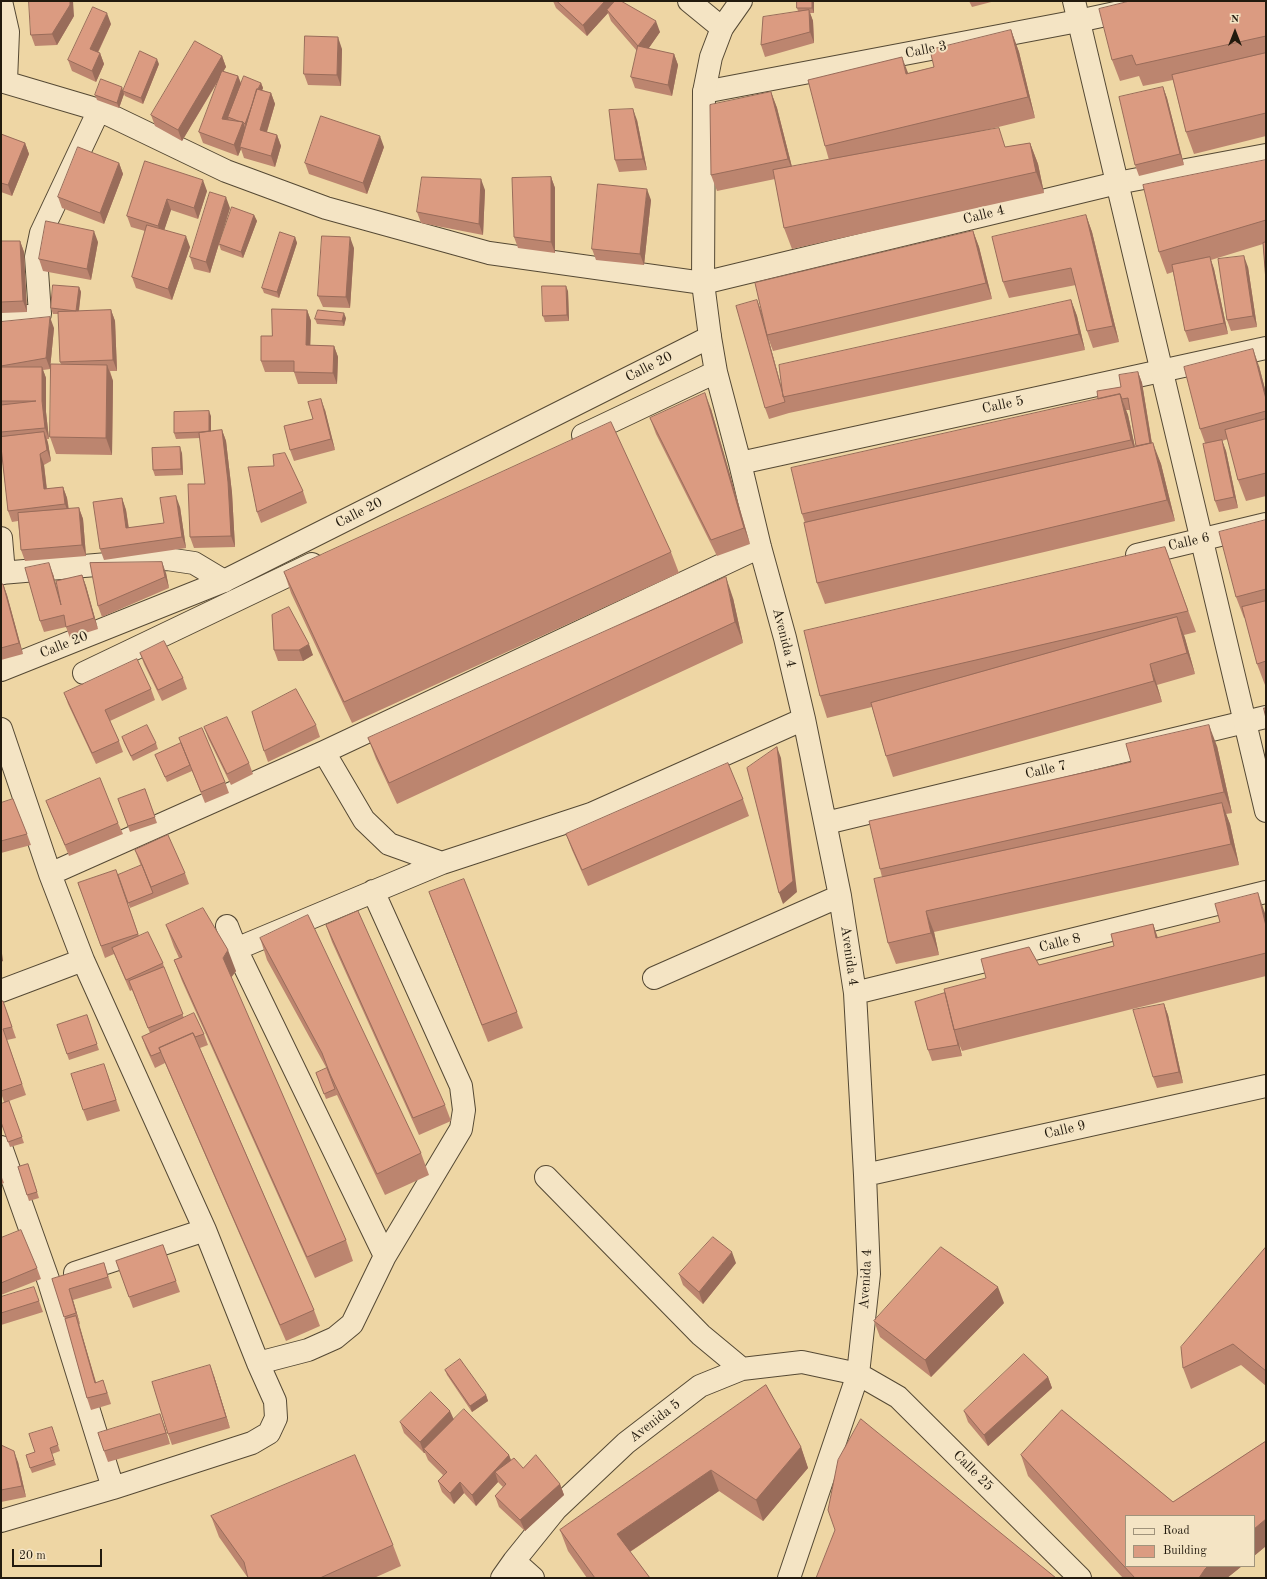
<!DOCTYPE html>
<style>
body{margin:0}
#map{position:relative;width:1267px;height:1579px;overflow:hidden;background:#eed6a4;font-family:"Old Standard TT",serif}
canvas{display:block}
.frame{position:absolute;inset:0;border:2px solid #221a0e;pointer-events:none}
.legend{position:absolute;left:1125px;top:1515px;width:130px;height:52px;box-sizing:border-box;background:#f4e4c4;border:1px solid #a0937b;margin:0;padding:5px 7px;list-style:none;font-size:12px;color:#221a0e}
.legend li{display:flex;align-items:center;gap:8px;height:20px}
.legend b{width:20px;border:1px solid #a0937b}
.north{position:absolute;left:1215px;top:12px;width:40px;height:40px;-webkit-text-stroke:3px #f4e4c4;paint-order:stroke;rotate:0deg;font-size:11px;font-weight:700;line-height:16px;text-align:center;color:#221a0e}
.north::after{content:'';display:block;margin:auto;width:14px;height:18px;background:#221a0e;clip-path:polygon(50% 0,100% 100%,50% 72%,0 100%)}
.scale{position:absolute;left:12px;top:1549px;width:90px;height:18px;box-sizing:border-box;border:2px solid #221a0e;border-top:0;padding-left:5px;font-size:12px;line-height:14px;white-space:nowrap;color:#221a0e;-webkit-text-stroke:3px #f4e4c4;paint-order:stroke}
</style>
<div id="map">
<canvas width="1267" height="1579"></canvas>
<div class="frame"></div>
<ul class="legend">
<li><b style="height:5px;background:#f4e4c4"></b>Road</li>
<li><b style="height:11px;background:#db9b81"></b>Building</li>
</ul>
<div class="north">N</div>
<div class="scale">20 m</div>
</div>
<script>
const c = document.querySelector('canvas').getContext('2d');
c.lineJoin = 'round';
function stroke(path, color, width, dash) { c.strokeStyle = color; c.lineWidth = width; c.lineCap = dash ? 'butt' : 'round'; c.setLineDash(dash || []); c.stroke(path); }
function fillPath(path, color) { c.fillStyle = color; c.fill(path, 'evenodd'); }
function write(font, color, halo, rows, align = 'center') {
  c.font = font + ' "Old Standard TT",serif'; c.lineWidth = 4; c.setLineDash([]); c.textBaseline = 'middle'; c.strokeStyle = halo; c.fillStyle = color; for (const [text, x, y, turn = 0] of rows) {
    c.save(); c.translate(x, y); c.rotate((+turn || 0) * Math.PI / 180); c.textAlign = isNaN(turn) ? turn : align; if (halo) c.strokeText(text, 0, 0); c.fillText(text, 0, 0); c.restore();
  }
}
const minor = new Path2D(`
 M1,1L8,32L6,81
 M689,1L722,28
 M1,81L99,110L226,171L326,208L489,253L703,283L1117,183L1266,155
 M704,92L1078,21L1171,1
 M1,320L40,314L36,257L41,233L99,110
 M710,337L716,372L740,463L760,547L785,638L804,719L840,896L855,993L865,1175L869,1274L858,1374L789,1578
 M583,435L716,372
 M740,463L1266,348
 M1,538L4,573
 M1137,555L1266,524
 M1,573L167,559L194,563L224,581
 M84,673L312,564
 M1,729L50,874L83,960L205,1230L258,1363L275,1401L276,1418L269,1433L252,1443L113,1488L1,1521
 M324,752L364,820L389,844L442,863
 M826,823L1266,717
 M50,874L324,752L760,547
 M227,926L236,949L385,1256
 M236,949L442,863L591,814L804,719
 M654,978L840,896
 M1,991L83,960
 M855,993L1266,892
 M1,1147L49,1282L113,1488
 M865,1175L1266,1086
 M546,1177L701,1335L742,1369
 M75,1273L205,1230
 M258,1363L308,1350L335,1338L352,1324L385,1256L461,1129L464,1110L461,1086L373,891
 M514,1561L533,1578
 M502,1578L514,1561L556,1509L626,1443L700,1386L742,1369L802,1362L858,1374L898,1397L1080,1578`);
const tertiary = new Path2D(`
 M1074,1L1266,811
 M1,670L224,581L710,337L703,283L704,92L711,57L722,28L741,1`);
stroke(minor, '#554934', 24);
stroke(tertiary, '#554934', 24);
stroke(minor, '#f4e4c4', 22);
stroke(tertiary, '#f4e4c4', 22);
fillPath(new Path2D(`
 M553,1H621L660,32L648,49L674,54L678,65L672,96L635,88L631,77L637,51L611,21L608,13L587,36L556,8Z
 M814,1V13H810L813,21L814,43L765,57L761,45L798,11L797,8Z
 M969,1H995L972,7Z
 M1266,1V136L1194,154L1186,132L1173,80L1143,86L1139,76L1120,81L1112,60Z
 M74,16L57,45L35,46L31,35Z
 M111,24L98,53H100L104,64L96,82L72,71L68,60Z
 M1011,30L1019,52L1035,118L974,133L1006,147L1030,143L1038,164L1044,193L792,249L784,228L775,179L717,191L711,175L771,92L777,108L792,167L829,160L825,146L908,73L934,67Z
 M342,49L341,86L308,85L304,74Z
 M222,56L226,67L223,71L238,76L241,83H261L263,88L262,90L271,93L275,104L267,132L277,135L281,146L275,167L244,158L241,149L238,156L203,143L199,132L220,78L182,141L155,126L151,115Z
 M159,64L143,104L125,96L124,94L119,108L97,100L95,95L123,90Z
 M1163,87L1167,98L1184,165L1139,176L1135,165Z
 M637,120L647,170L619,172L615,160Z
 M1,134L25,143L29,154L12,196L1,192Z
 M384,147L367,194L309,174L305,163Z
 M1266,160V281L1263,244L1211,260L1214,269L1228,334L1189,342L1185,331L1173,272L1167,274L1159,252Z
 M145,161L207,191L198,219L171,210L164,230L190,247L172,300L136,288L132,277L145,231L131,227L127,216Z
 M119,163L123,174L104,224L62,208L58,197Z
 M551,177L555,188V253L518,248L514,237Z
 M485,190L483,235L421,223L417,212Z
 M651,200L644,265L596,260L592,249Z
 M230,208L210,273L194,269L190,257Z
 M254,215L257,221L243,258L221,250L219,244Z
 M1086,215L1092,232L1119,342L1093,348L1087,331L1076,285L1009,298L1003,282Z
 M973,231L979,247L992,299L773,351L767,335L782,388L1071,300L1077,316L1085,350L789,413L769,419L765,408L757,300L761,311L767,334Z
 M295,237L297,243L279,298L264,293L262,288Z
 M1,241H20L24,252L27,312L1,313Z
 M98,242L91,280L43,271L39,259Z
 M354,248L350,308L323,307L318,296Z
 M1248,267L1257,327L1231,331L1227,320Z
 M79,287L81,292L79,311L111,310L115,321L117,371H110L113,381L112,455L56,454L50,437L61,364L60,362L59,314H53L51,308Z
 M568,291L569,321L545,322L543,316Z
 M307,310L311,321L310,345L334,346L338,357L337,384H298L294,372H265L261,361L272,336Z
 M346,318L344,326L317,324L315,319Z
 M1,322L54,328L50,369L43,370L46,378V412L49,439H47L48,443L51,461L44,465L47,489L63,487L67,498L69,509L79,508L83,519L86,556L25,561L21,550L18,521L12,522L8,511L1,447Z
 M1259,366L1266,393V496L1246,501L1238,480L1228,439L1222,441L1226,451L1238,508L1219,512L1215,501L1205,443L1200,429Z
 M1138,372L1142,383L1152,443L1161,464L1175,521L825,604L817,583L805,523L802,514L1098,399L1121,387ZM1126,410H1130L1136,446L1135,447L1128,415Z
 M711,409L750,544L717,556L656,434L650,418Z
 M325,410L335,450L294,461L290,450Z
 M211,416V431L222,430L226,441L232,493L235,547L194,548L190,537L205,484L200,438L176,439L174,433Z
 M182,453L183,475L155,476L153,470Z
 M274,466L303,491L307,503L261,523L257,512Z
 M122,498L126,510L129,528L164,523L180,507L186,548L104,560L100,549Z
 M1266,520V684L1265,685L1257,664L1245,618H1244L1236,597Z
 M1165,547L1196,632L1184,635L1195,674L1157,685L1162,702L893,777L886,756L872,707L827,718L820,696Z
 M671,552L679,573L352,723L291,593L284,572Z
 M166,573L169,588L102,617L98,606Z
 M53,574L59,596L82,575L86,586L98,629L70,638L66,627L44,632L40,621Z
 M1,584H3L7,595L23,654L1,660Z
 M733,598L743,643L397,804L376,759L368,738Z
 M272,615L313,655L303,661H278L274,650Z
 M140,653L183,678L187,689L162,701L144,664Z
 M151,689L155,700L110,721L119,741L123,752L96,764L68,704L64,693Z
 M316,725L320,737L268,762L264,751Z
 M204,727L249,763L253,774L231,785L208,738Z
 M122,737L156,743L158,749L133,761L124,743Z
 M181,743L225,782L229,793L205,803L192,771L167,782L155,755Z
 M1217,746L1232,813L1226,814L1230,824L1239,865L934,932L939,955L896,964L888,943L882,877L880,869Z
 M145,789L157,823L130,832L118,799Z
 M743,799L749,816L588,886L572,850L566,834Z
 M46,801L118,823L123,834L69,856Z
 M1,803L27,834L31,845L1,853Z
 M135,850L185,873L189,884L130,908L118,875L141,866L139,861Z
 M116,870L139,936L163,963L166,974L184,1018L204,1034L208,1045L200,1048L314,1310L320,1326L286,1341L165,1063L155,1068L146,1048L142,1037L150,1033L132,990L130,991L114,954L105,958L78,883Z
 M429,892L517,1012L523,1028L488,1042L435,908Z
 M1265,914L1266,916V976L962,1051L959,1044L962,1056L932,1061L928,1050L915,1002L1039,965L1114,946L1153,924L1158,938Z
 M166,925L236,971L231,978L346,1240L353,1261L315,1278L182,981L174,960L179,958L174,947Z
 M326,925L445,1105L451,1121L419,1135L332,942Z
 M260,938L421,1153L429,1175L385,1195L337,1095L326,1099L316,1073L327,1069L267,960Z
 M1,1001H3L16,1038L7,1040L26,1095L9,1101L24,1143L10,1147L1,1122L4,1102L1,1093Z
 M1164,1004L1168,1015L1183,1083L1157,1088L1153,1077Z
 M87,1015L99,1050L69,1060L57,1025Z
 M108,1075L120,1111L87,1121L83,1110Z
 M28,1164L39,1198L29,1201L18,1167Z
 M1,1175L4,1183L1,1184Z
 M1,1238L37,1268L41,1279L1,1295Z
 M163,1245L180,1292L133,1308L116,1261Z
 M1266,1247V1386L1241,1365L1191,1389L1183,1368Z
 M104,1263L112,1288L73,1300L80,1324L79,1325L96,1382L107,1391L111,1404L91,1410L87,1398L68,1328L52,1279Z
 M736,1263L703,1304L683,1285L679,1274Z
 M1,1297L38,1298L43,1312L1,1325Z
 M1004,1303L931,1377L880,1337L874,1321Z
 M445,1370L486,1395L488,1401L472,1412L447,1375Z
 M214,1376L230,1428L172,1445L168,1434Z
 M1048,1377L1052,1388L988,1446L968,1422L964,1411Z
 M766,1385L801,1447L808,1468L763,1521L719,1491L630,1552L650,1578H587L568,1551L560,1530Z
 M1062,1410L1173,1502L1266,1441V1546L1254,1556V1516H1126V1566H1242L1227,1578H1123L1028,1476L1021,1455Z
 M454,1420L509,1455L511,1460L523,1468L560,1484L564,1495L525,1531L499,1507L495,1496L503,1487L498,1482L476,1506L464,1493L454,1504L442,1492L438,1481L443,1475L428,1460L425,1453H424L404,1433L400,1422Z
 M164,1425L170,1444L108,1462L104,1451Z
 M52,1427L60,1451L52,1454L56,1465L32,1473L30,1468L35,1452Z
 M1,1445L18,1462L26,1497L1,1502Z
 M211,1516L393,1545L401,1566L374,1578H248L219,1537Z`), '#bc856f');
fillPath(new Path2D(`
 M70,1H73L74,16L57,45L52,34Z
 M605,1H619L607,10L608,13L587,36L583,25Z
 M812,1H814V13L812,8Z
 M809,10L813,21L814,43L810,32Z
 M107,13L111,24L94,60L90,49Z
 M656,21L660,32L642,58L638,46Z
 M1011,30L1019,52L1035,118L1028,97Z
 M338,37L342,49L341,86L337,75Z
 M100,53L104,64L96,82L92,71Z
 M674,54L678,65L672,96L668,85Z
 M222,56L226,67L182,141L178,130Z
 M902,57L910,78L906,74Z
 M157,59L159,64L143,104L141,98Z
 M238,76L242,87L228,117L229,121L222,119Z
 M261,83L263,88L247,129L245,124Z
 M122,87L124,94L119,108L117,103Z
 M1163,87L1167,98L1184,165L1180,154Z
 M771,92L777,108L794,175L788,159Z
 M271,93L275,104L264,141L260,130Z
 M633,109L637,120L647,170L643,159Z
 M243,122L247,133L240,147L241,149L238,156L234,145Z
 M277,135L281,146L275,167L271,156Z
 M380,136L384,147L367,194L363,183Z
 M25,143L29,154L12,196L8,185Z
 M1030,143L1038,164L1044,193L1036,172Z
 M119,163L123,174L104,224L100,213Z
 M551,177L555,188V253L551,242Z
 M481,179L485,190L483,235L479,224Z
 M203,180L207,191L198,219L194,208Z
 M647,189L651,200L644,265L640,254Z
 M226,197L230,208L210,273L206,262Z
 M167,199L171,210L162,237L158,226Z
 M254,215L257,221L243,258L241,252Z
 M1086,215L1092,232L1119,342L1113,326Z
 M94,231L98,242L91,280L87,269Z
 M973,231L979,247L992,299L986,283Z
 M186,236L190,247L172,300L168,289Z
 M295,237L297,243L279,298L277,292Z
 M350,237L354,248L350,308L346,297Z
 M20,241L24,252L27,312L23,301Z
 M1244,256L1248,267L1257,327L1253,316Z
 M1210,257L1214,269L1228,334L1224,323Z
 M566,286L568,291L569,321L567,315Z
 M79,287L81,292L78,316L76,311Z
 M757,300L761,311L784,397Z
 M1071,300L1077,316L1085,350L1079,334Z
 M111,310L115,321L117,371L113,360Z
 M307,310L311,321L310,356L306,345Z
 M344,313L346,318L344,326L342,321Z
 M50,317L54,328L50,369L46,358Z
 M334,346L338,357L337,384L333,373Z
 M1253,349L1259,366L1266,393V399Z
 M107,365L113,381L112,455L106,438Z
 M42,367L46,378V412L49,439L45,428L42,401Z
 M1138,372L1142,383L1154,457L1150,446Z
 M705,393L711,409L750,544L744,528Z
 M1120,394L1128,415L1138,461L1131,440Z
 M321,399L325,410L335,450L331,439Z
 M209,411L211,416V438L209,432Z
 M222,430L226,441L232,493L235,547L231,536Z
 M44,432L48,443L51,461L47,450Z
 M1222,440L1226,451L1238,508L1234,497Z
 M1153,443L1161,464L1175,521L1167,500Z
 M180,447L182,453L183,475L181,469Z
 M40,454L44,465L48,501L44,489Z
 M63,487L67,498L69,515L65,504Z
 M176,496L180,507L186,548L182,537Z
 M122,498L126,510L130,539L126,528Z
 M79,508L83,519L86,556L82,545Z
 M162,562L166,573L169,588L165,577Z
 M49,563L53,574L65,616L61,605Z
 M82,575L86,586L98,629L94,618Z
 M726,577L733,598L743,643L735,622Z
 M3,584L7,595L23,654L19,643Z
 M1177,617L1185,638L1195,674L1187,653Z
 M309,644L313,655L303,661L299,650Z
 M1150,664L1157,685L1162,702L1154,681Z
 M1209,725L1217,746L1232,813L1224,792Z
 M777,747L781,758L797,892L783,904L779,893Z
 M1222,803L1230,824L1239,865L1231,844Z
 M1258,893L1266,916V926Z
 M926,911L934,932L939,955L931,933Z
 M1153,924L1160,945L1156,938Z
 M1,946L3,961L1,962Z
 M228,950L236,971L230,979L223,958Z
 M1164,1004L1168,1015L1183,1083L1179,1072Z
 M955,1033L959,1044L962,1056L958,1045Z
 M732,1252L736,1263L703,1304L699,1292Z
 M998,1287L1004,1303L931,1377L925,1360Z
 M69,1289L73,1300L80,1324L76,1313Z
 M76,1316L80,1327L99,1394L95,1383Z
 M210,1365L214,1376L230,1428L226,1417Z
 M1048,1377L1052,1388L988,1446L984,1435Z
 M486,1395L488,1401L472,1412L470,1406Z
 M450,1411L455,1422L424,1449L425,1453H424L420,1442Z
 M160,1414L164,1425L170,1444L166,1433Z
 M801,1447L808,1468L763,1521L756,1500Z
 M14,1451L18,1462L26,1497L22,1486Z
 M509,1455L513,1466L495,1472L498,1482L476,1506L472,1495Z
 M711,1470L719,1491L625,1555L617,1534Z
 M460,1482L464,1493L454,1504L450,1493Z
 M560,1484L564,1495L525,1531L520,1520Z
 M1266,1519V1546L1254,1556V1529Z
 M1208,1566H1242L1227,1578H1199L1205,1569Z`), '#996c5a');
const building = new Path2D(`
 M29,1H70V5L52,34L31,35Z
 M557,1H605L583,25Z
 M615,1H621L656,21L638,46L607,10Z
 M797,1H812V8H797Z
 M1130,1H1266V36L1136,65L1132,55L1112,60L1099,9Z
 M93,7L107,13L90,49L100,53L92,71L68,60Z
 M809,10L810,32L761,45L763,17Z
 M1011,30L1028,97L825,146L808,80L902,57L906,74L934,67L930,50Z
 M305,36L338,37L337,75L304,74Z
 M195,41L222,56L178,130L151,115Z
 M638,46L674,54L668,85L631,77Z
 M140,51L157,59L141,98L123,91Z
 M1266,53V113L1186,132L1172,75Z
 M222,71L238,76L222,119L243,122L234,145L199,132Z
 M244,76L261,83L258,89H257L252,105L245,124L243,122L238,121L228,117Z
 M101,79L122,87L117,103L95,95Z
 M1163,87L1180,154L1135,165L1119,97Z
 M257,89L271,93L260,130L277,135L271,156L240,147Z
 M771,92L788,159L711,175L710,105Z
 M633,109L643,159L615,160L609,110Z
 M321,116L380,136L363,183L305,163Z
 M999,128L1005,147L1030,143L1036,172L784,228L773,170Z
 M1,134L25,143L8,185L1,183Z
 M78,147L119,163L100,213L58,197Z
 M1266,160V220L1159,252L1143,185Z
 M145,161L203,180L194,208L167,199L158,226L127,216Z
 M422,177L481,179L479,224L417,212Z
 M551,177V242L514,237L512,178Z
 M598,184L647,189L640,254L592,249Z
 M210,192L226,197L206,262L190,257Z
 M232,207L254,215L241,252L219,244Z
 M1086,215L1113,326L1087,331L1071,268L1003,282L992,237Z
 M46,221L94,231L87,269L39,259Z
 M147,225L186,236L168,289L132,277Z
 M973,231L986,283L767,335L755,283Z
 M280,232L295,237L277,292L262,288Z
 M322,236L350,237L346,297L318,296Z
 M1,241H20L23,301L1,302Z
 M1266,242V281L1263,243Z
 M1244,256L1253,316L1227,320L1218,259Z
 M1210,257L1224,323L1185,331L1172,265Z
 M53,285L79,287L76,311L51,308Z
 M542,286H566L567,315L543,316Z
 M757,300L785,402L765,408L736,306Z
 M1071,300L1079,334L783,397L779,365Z
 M272,309L307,310L306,345L334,346L333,373L294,372V361H261V336H272Z
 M111,310L113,360L60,362L58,312Z
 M318,310L344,313L342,321L315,319Z
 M50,317L46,358L1,366V322Z
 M1253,349L1266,399V411L1200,429L1184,367Z
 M51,364L107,365L106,438L50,437Z
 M1,367H42V401L45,428L1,432V405L36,401H1Z
 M1138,372L1150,443L1136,446L1128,398L1122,399L1120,394L1098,399L1097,391L1121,387L1119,375Z
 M705,393L744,528L711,540L650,418Z
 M1120,394L1131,440L802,514L791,468Z
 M321,399L331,439L290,450L284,426L313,419L308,402Z
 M209,411V431L201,432L174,433V412Z
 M1266,419V473L1238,480L1225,430Z
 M611,422L671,552L344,702L284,572Z
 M222,430L228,482L231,536L190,537L188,484H205L199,433Z
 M44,432L47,450L40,454L44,489L63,487L65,504L8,511L1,447V437Z
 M1222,440L1234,497L1215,501L1203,444Z
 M1153,443L1167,500L817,583L804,523Z
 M180,447L181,469L153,470L152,448Z
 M285,453L303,491L257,512L248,467L274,466L273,455Z
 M176,496L182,537L100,549L93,502L122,498L126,528L164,523L160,498Z
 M79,508L82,545L21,550L18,513Z
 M1266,520V589L1236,597L1219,532Z
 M1165,547L1188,611L820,696L804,631Z
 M162,562L165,577L98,606L90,563Z
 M49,563L61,605L56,581L82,575L94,618L66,627L64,615L40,621L25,568Z
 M726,577L735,622L389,783L368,738Z
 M1,584H3L19,643L1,648Z
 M1266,601V661L1257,664L1242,607Z
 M289,607L309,644L299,650H274L272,615Z
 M1177,617L1187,653L1150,664L1154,681L886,756L871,703Z
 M164,641L183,678L158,690L140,653Z
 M137,659L151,689L105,710L119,741L92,753L64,693Z
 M296,689L316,725L264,751L252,712Z
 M1264,708H1266V718Z
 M227,717L249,763L227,774L204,727Z
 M147,725L156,743L131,756L122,737Z
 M1209,725L1224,792L880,869L869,821L1131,762L1126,744Z
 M202,728L225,782L201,792L179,738Z
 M181,743L190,765L165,777L155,755Z
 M777,747L793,881L779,893L747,768Z
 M728,763L743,799L582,870L566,834Z
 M100,778L118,823L65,845L46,801Z
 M145,789L155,817L128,826L118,799Z
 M13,799L27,834L1,841V803Z
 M1222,803L1231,844L926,911L931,933L888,943L874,879Z
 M168,835L185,873L151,887L140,860L135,850Z
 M142,865L153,893L128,903L118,875Z
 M116,870L138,934L101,946L78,883Z
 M464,879L517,1012L482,1025L429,892Z
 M1258,893L1266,926V953L954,1030L944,989L986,978L981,959L1029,947L1039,965L1114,946L1111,934L1153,924L1156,938L1220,922L1215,904Z
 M203,908L228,950L223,958L346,1240L307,1257L174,960L182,957L166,925Z
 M358,911L445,1105L413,1118L326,925Z
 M308,915L421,1153L377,1174L330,1074L322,1053L260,938Z
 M148,932L163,963L126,980L112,948Z
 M164,967L183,1014L148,1028L129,981Z
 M945,993L958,1045L928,1050L915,1002Z
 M1,1001H3L12,1027L3,1029L22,1084L1,1091Z
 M1164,1004L1179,1072L1153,1077L1133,1010Z
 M194,1013L204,1034L195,1037L193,1033L159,1048L161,1052L151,1056L142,1037Z
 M87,1015L97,1044L67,1054L57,1025Z
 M193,1033L314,1310L280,1325L159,1048Z
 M104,1064L116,1100L83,1110L71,1074Z
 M327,1068L335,1089L324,1094L316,1073Z
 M9,1101L22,1137L8,1142L1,1122V1104Z
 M28,1164L37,1192L27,1195L18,1167Z
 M21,1230L37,1268L1,1283V1238Z
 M713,1237L732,1252L699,1292L679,1274Z
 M163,1245L176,1281L129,1297L116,1261Z
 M941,1247L998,1287L925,1360L874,1321Z
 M1266,1247V1371L1233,1344L1183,1368L1181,1347Z
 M104,1263L108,1277L69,1289L76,1313L64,1317L52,1279Z
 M34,1287L39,1301L1,1313V1297Z
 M76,1316L95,1383L103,1380L107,1393L87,1398L65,1319Z
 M1024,1354L1048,1377L984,1435L964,1411Z
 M460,1359L486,1395L470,1406L445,1370Z
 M210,1365L226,1417L168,1434L152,1382Z
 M766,1385L801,1447L756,1500L711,1470L617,1534L650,1578H595L560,1530Z
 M431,1392L450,1411L420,1442L400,1422Z
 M464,1409L509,1455L472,1495L460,1482L450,1493L438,1481L447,1472L424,1449Z
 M1062,1410L1173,1502L1266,1441V1519L1254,1529V1516H1126V1566H1208L1205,1569L1199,1578H1135L1021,1455Z
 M160,1414L166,1433L104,1451L98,1433Z
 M861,1419L1056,1578H816L835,1530L828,1510L838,1460Z
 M52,1427L58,1445L50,1448L54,1460L30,1468L26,1455L35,1452L29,1434Z
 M1,1445L14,1451L22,1486L1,1490Z
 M355,1455L393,1545L320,1578H248L244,1562L211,1516Z
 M536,1455L560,1484L520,1520L495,1496L506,1484L495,1472L514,1458L523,1468Z`);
fillPath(building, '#db9b81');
stroke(building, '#996c5a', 1);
write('14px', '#221a0e', '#f4e4c4', [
 ["Calle 3",926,50,-11],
 ["Calle 4",984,215,-14],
 ["Calle 20",649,367,-27],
 ["Calle 5",1003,405,-12],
 ["Calle 20",359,513,-27],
 ["Calle 6",1189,542,-13],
 ["Avenida 4",784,638,76],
 ["Calle 20",64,645,-22],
 ["Calle 7",1046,770,-13],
 ["Calle 8",1060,943,-14],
 ["Avenida 4",849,956,82],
 ["Calle 9",1065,1130,-13],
 ["Avenida 4",866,1279,-87],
 ["Avenida 5",655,1421,-38],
 ["Calle 25",973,1471,45]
]);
</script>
